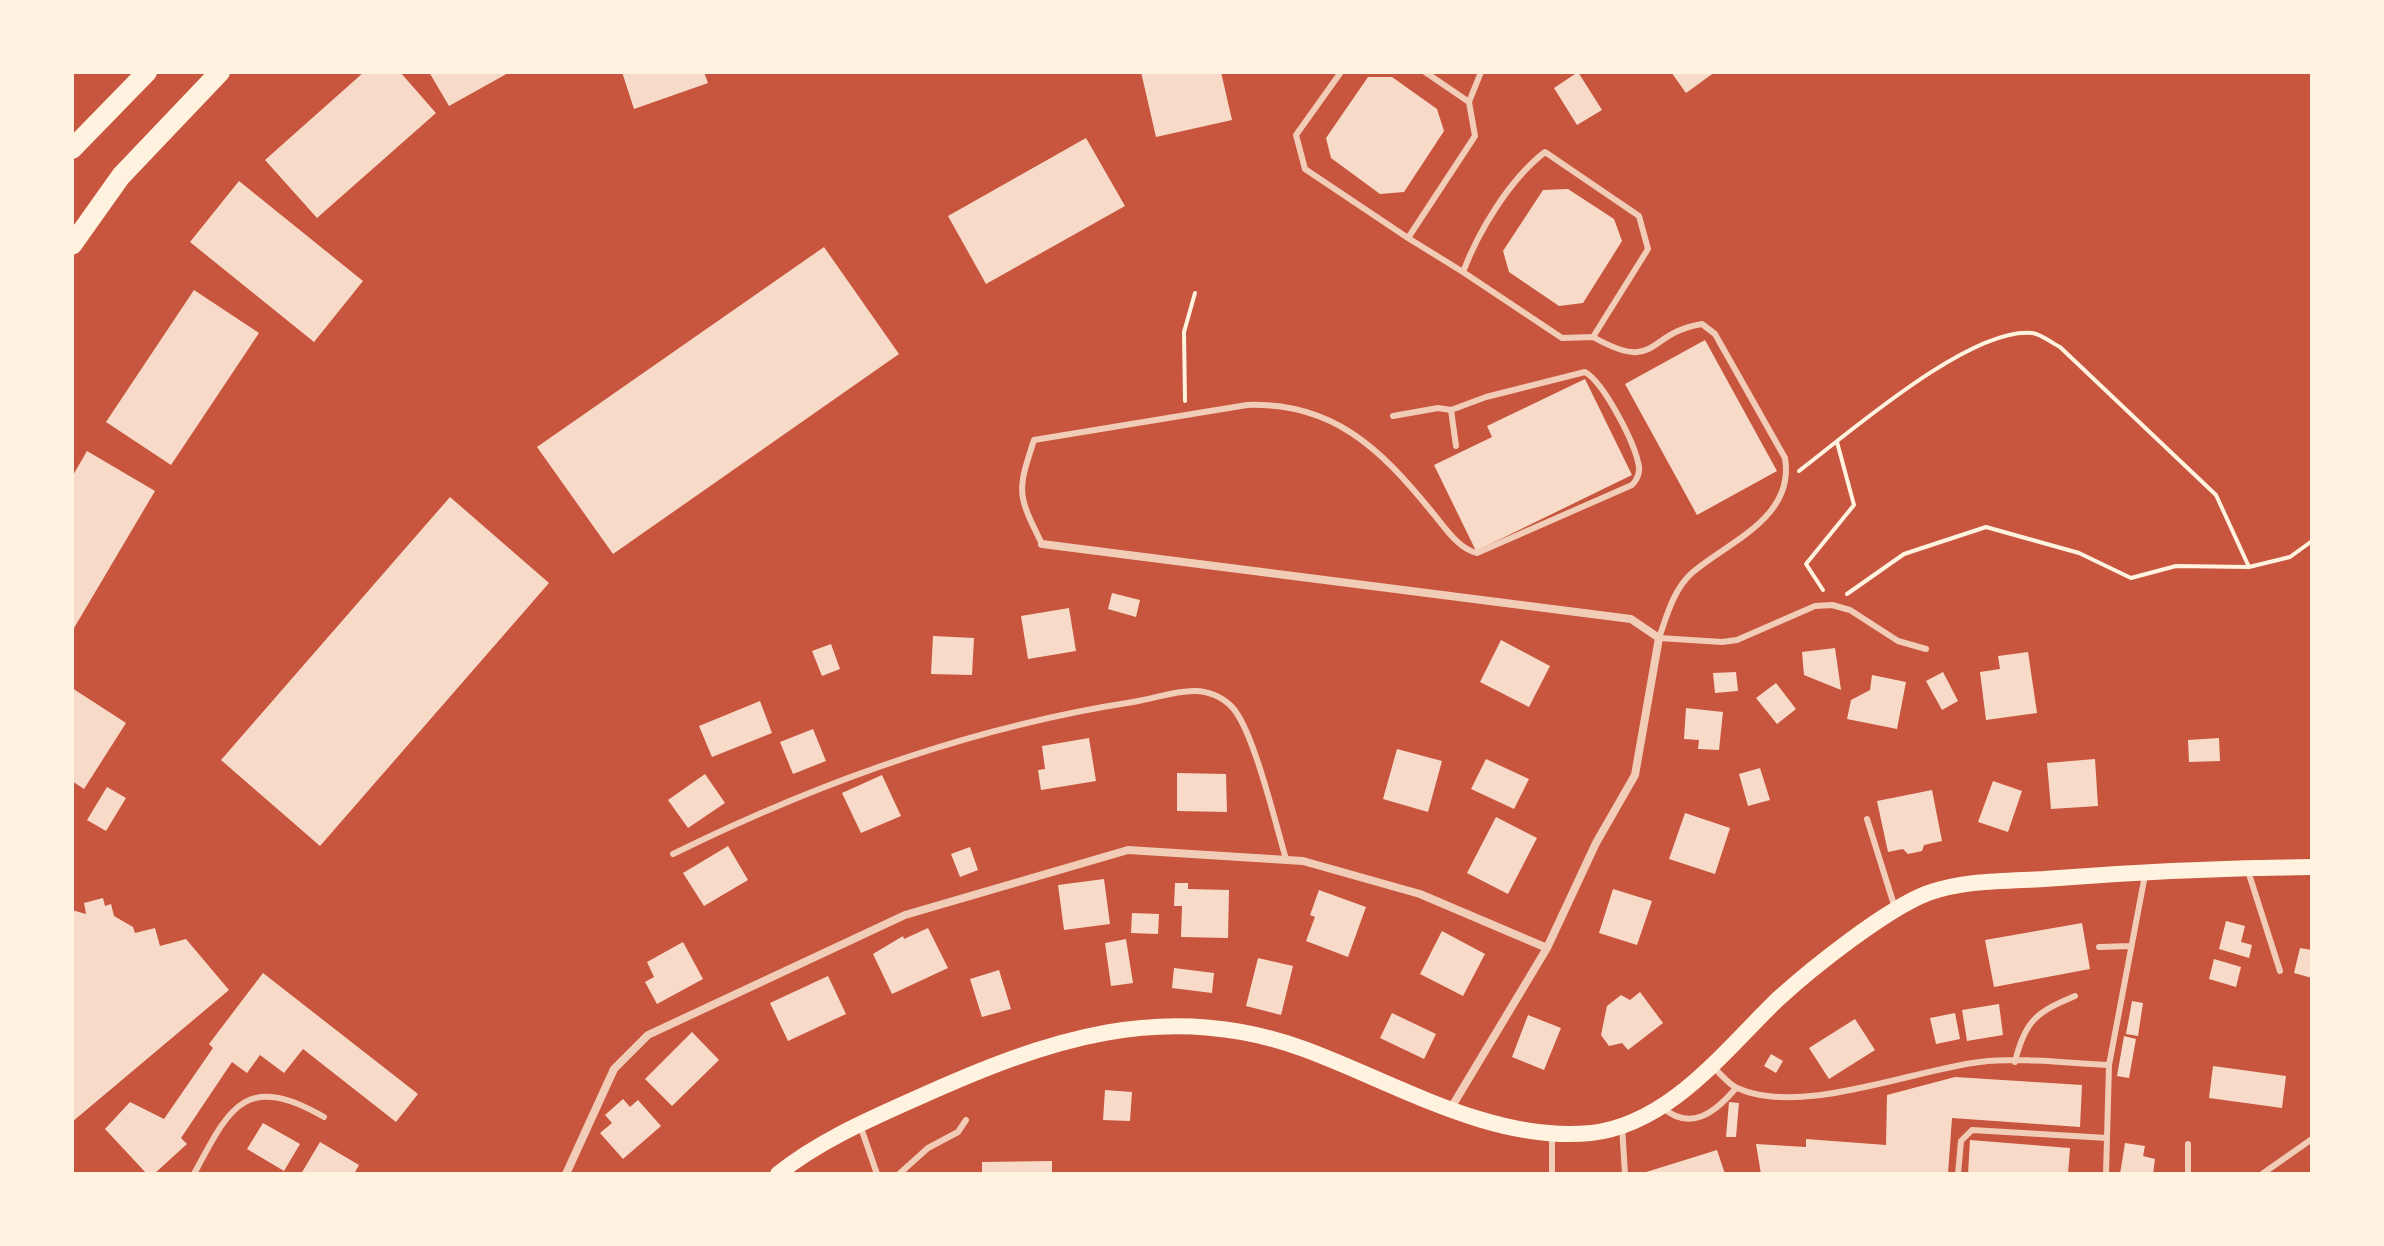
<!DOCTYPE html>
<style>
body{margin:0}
#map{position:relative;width:2384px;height:1246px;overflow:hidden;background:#c8553d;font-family:Georgia,serif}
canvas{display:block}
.frame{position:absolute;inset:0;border:74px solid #fff3e0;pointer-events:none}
</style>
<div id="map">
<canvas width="2384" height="1246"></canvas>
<div class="frame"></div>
</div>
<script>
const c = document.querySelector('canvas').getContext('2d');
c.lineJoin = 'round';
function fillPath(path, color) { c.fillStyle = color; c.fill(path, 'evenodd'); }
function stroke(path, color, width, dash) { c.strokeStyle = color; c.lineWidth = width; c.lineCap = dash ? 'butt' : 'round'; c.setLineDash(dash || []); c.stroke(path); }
fillPath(new Path2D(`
 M364,72H400L436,113L317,218L265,160Z
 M429,72H510L449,106Z
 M622,72H704L708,83L634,109Z
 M1141,72H1221L1232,120L1156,137Z
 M1578,72L1602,110L1577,125L1554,88Z
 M1671,72H1715L1686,93Z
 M1368,77H1392L1437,109L1444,131L1404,192L1380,194L1331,158L1326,138Z
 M1086,138L1125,206L986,284L948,216Z
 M239,181L363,281L314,342L190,242Z
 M1568,189L1614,219L1622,241L1583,303L1559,306L1509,272L1503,251L1543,190Z
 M824,247L899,354L613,554L537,447Z
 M194,290L259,333L171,465L106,422Z
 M1705,340L1777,471L1697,515L1625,384Z
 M1585,379L1632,475L1476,551L1434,465L1492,437L1487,426Z
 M87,451L155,491L74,628L72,477Z
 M450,497L549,583L320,846L221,760Z
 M1112,593L1140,600L1136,617L1108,609Z
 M1069,608L1076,651L1028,659L1021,616Z
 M933,636L974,638L972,675L931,674Z
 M1501,640L1550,666L1529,707L1480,682Z
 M831,644L840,669L822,676L812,651Z
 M1835,648L1841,690L1804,675L1802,652Z
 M2028,652L2037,713L1986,720L1980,672L2000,669L1998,656Z
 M1736,672L1738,691L1715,693L1713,673Z
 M1943,672L1958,701L1942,710L1926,681Z
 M1872,675L1906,682L1897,729L1847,719L1851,700L1870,690Z
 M1776,683L1796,709L1777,724L1756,698Z
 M72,688L126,723L84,789L72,781Z
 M760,701L772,733L712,757L699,726Z
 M1686,708L1723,712L1719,750L1698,749L1699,740L1684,739Z
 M813,729L826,761L793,774L780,742Z
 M1089,738L1096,781L1041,790L1038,770L1045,769L1042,746Z
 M2219,738L2220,761L2189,762L2188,740Z
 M1397,749L1442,761L1428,812L1383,799Z
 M1486,759L1529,779L1514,809L1471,789Z
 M2095,759L2098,806L2051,809L2047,763Z
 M1760,768L1770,800L1748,806L1739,774Z
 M1177,773L1226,774L1227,812L1177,811Z
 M705,774L725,803L688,828L668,800Z
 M882,775L901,816L861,833L842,793Z
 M1993,781L2022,791L2008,832L1978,822Z
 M107,787L126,798L106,831L87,820Z
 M1932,790L1942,841L1924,845L1922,851L1908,854L1903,849L1888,852L1877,801Z
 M1685,813L1730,828L1715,874L1669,859Z
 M1496,817L1537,838L1508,894L1467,873Z
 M728,846L748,880L704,906L683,873Z
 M970,847L978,870L960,877L951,854Z
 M1104,879L1110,924L1064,930L1058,885Z
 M1175,883H1188V889L1229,890L1228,938L1181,937L1182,906H1174Z
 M1613,889L1652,901L1637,945L1599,933Z
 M1319,890L1366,907L1348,957L1306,941L1315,917L1310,915Z
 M103,898L105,906L111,904L114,916L133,927L135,933L155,928L160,946L186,939L229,990L72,1122V910L86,914L84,903Z
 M1132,913L1159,914L1158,934L1131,933Z
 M2226,921L2245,926L2241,942L2252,945L2249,958L2219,949Z
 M2082,923L2090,969L1994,987L1985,940Z
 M928,928L948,968L892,994L873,954L903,936L904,939Z
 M1442,931L1485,954L1463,996L1420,974Z
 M1126,939L1133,983L1111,986L1105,943Z
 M683,942L703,979L657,1004L645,982L654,977L647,962Z
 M2300,948L2312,950V978L2294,973Z
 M1258,958L1293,966L1281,1015L1246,1006Z
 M2214,959L2241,967L2236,987L2209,979Z
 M1174,968L1214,973L1212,993L1172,988Z
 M999,970L1011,1009L982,1017L970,979Z
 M263,973L418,1094L396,1122L303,1049L284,1073L260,1055L247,1073L232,1062L181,1138L187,1144L154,1174H147L105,1129L130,1102L164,1119L213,1048L209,1044Z
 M828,976L846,1014L788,1041L770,1003Z
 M1640,992L1663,1023L1628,1050L1622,1043L1609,1046L1601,1035L1607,1006L1621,995L1630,1000Z
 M2132,1001L2143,1003L2138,1036L2126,1034Z
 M1999,1004L2003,1035L1967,1041L1962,1010Z
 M1392,1013L1436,1034L1424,1059L1380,1038Z
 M1955,1013L1960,1039L1936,1044L1930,1018Z
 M1528,1015L1561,1028L1544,1070L1512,1057Z
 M1855,1019L1875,1050L1829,1079L1809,1048Z
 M692,1032L719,1060L672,1106L645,1079Z
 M2124,1036L2136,1039L2129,1078L2117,1076Z
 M1771,1054L1783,1061L1776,1073L1764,1066Z
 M2213,1066L2286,1076L2282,1108L2209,1098Z
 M1955,1077L2082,1085L2080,1127L1952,1118L1948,1174H1761L1756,1144L1806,1147V1139L1886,1145L1887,1095Z
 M1105,1090L1132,1092L1130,1121L1103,1120Z
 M623,1099L630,1107L638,1100L661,1126L623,1159L600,1133L612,1123L605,1115Z
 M1729,1102L1739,1103L1736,1137H1726Z
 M263,1123L300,1144L284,1171L247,1149Z
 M1970,1140L2070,1148L2068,1174H1968Z
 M320,1142L359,1165L354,1174H301Z
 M2125,1143L2145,1146L2143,1156L2155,1159L2153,1174H2120Z
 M1717,1150L1725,1174H1643V1173Z
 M1052,1161V1174H982V1162Z`), '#f7dbc8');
stroke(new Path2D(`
 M1185,401L1184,332L1195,293
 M1799,471C1849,433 1970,327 2032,333C2041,334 2052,343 2060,347L2216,495L2249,567L2290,557L2312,541
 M1823,590L1806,564L1854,505L1837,442
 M1847,594L1904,554L1986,527L2079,553L2131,578L2176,566L2249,567`), '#fff3e0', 4);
stroke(new Path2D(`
 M1341,72L1296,135L1305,169L1408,238L1475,136L1469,102L1481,72
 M1425,72L1469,102
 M1545,152L1639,216L1648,249L1593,337L1562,338L1463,272C1479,230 1510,179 1545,152Z
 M1408,238L1463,272
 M1593,337C1659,374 1645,333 1702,324L1715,334L1785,458C1795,517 1730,541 1693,572C1674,588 1667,615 1659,638L1722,642L1737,640L1815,606L1832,605L1850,610L1898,641L1926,649
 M1393,416L1438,408L1451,410
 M1042,544C1017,494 1017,492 1034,440L1247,405C1333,402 1381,449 1432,512C1444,526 1458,549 1477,553L1632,485C1638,479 1641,470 1638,462C1633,440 1604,383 1585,372L1486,397L1451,410L1456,446
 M1867,819L1895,908
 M673,854C819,782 972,727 1133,702C1166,697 1202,678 1231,706C1253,727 1276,826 1286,859
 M2248,871L2280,971
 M2099,947L2131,946
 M2015,1062C2025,1020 2037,1012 2075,996
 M1714,1068C1721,1074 1728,1084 1737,1088C1800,1117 1912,1070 1980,1062C2022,1057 2067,1063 2109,1065
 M1662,1107C1690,1132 1715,1113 1736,1088
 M860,1125L877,1174
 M1622,1126L1625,1174
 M2188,1144V1174
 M194,1174C229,1109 244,1071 324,1117
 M899,1174L928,1148L958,1132L966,1120
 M1552,1174V1136
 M1958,1174L1961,1141L1972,1130L2107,1138
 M2106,1174L2109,1065L2145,875
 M2262,1174L2312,1139`), '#f1ccb7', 6);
stroke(new Path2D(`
 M1042,544L1631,619L1659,638L1635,775L1596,843L1547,948L1451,1108
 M566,1174L614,1069L648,1035L905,915L1128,850L1303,861L1420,894L1547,948`), '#f1ccb7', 8);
stroke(new Path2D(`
 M778,1174C819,1141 870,1119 917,1098C1045,1040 1165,998 1304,1049C1394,1082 1492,1143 1591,1133C1670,1124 1725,1050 1778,999C1812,968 1886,909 1928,893C1965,880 2006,881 2044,879C2134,872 2223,868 2312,867`), '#fff3e0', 16);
stroke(new Path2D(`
 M72,149L147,72
 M72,245L121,176L220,72`), '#fff3e0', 20);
</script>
